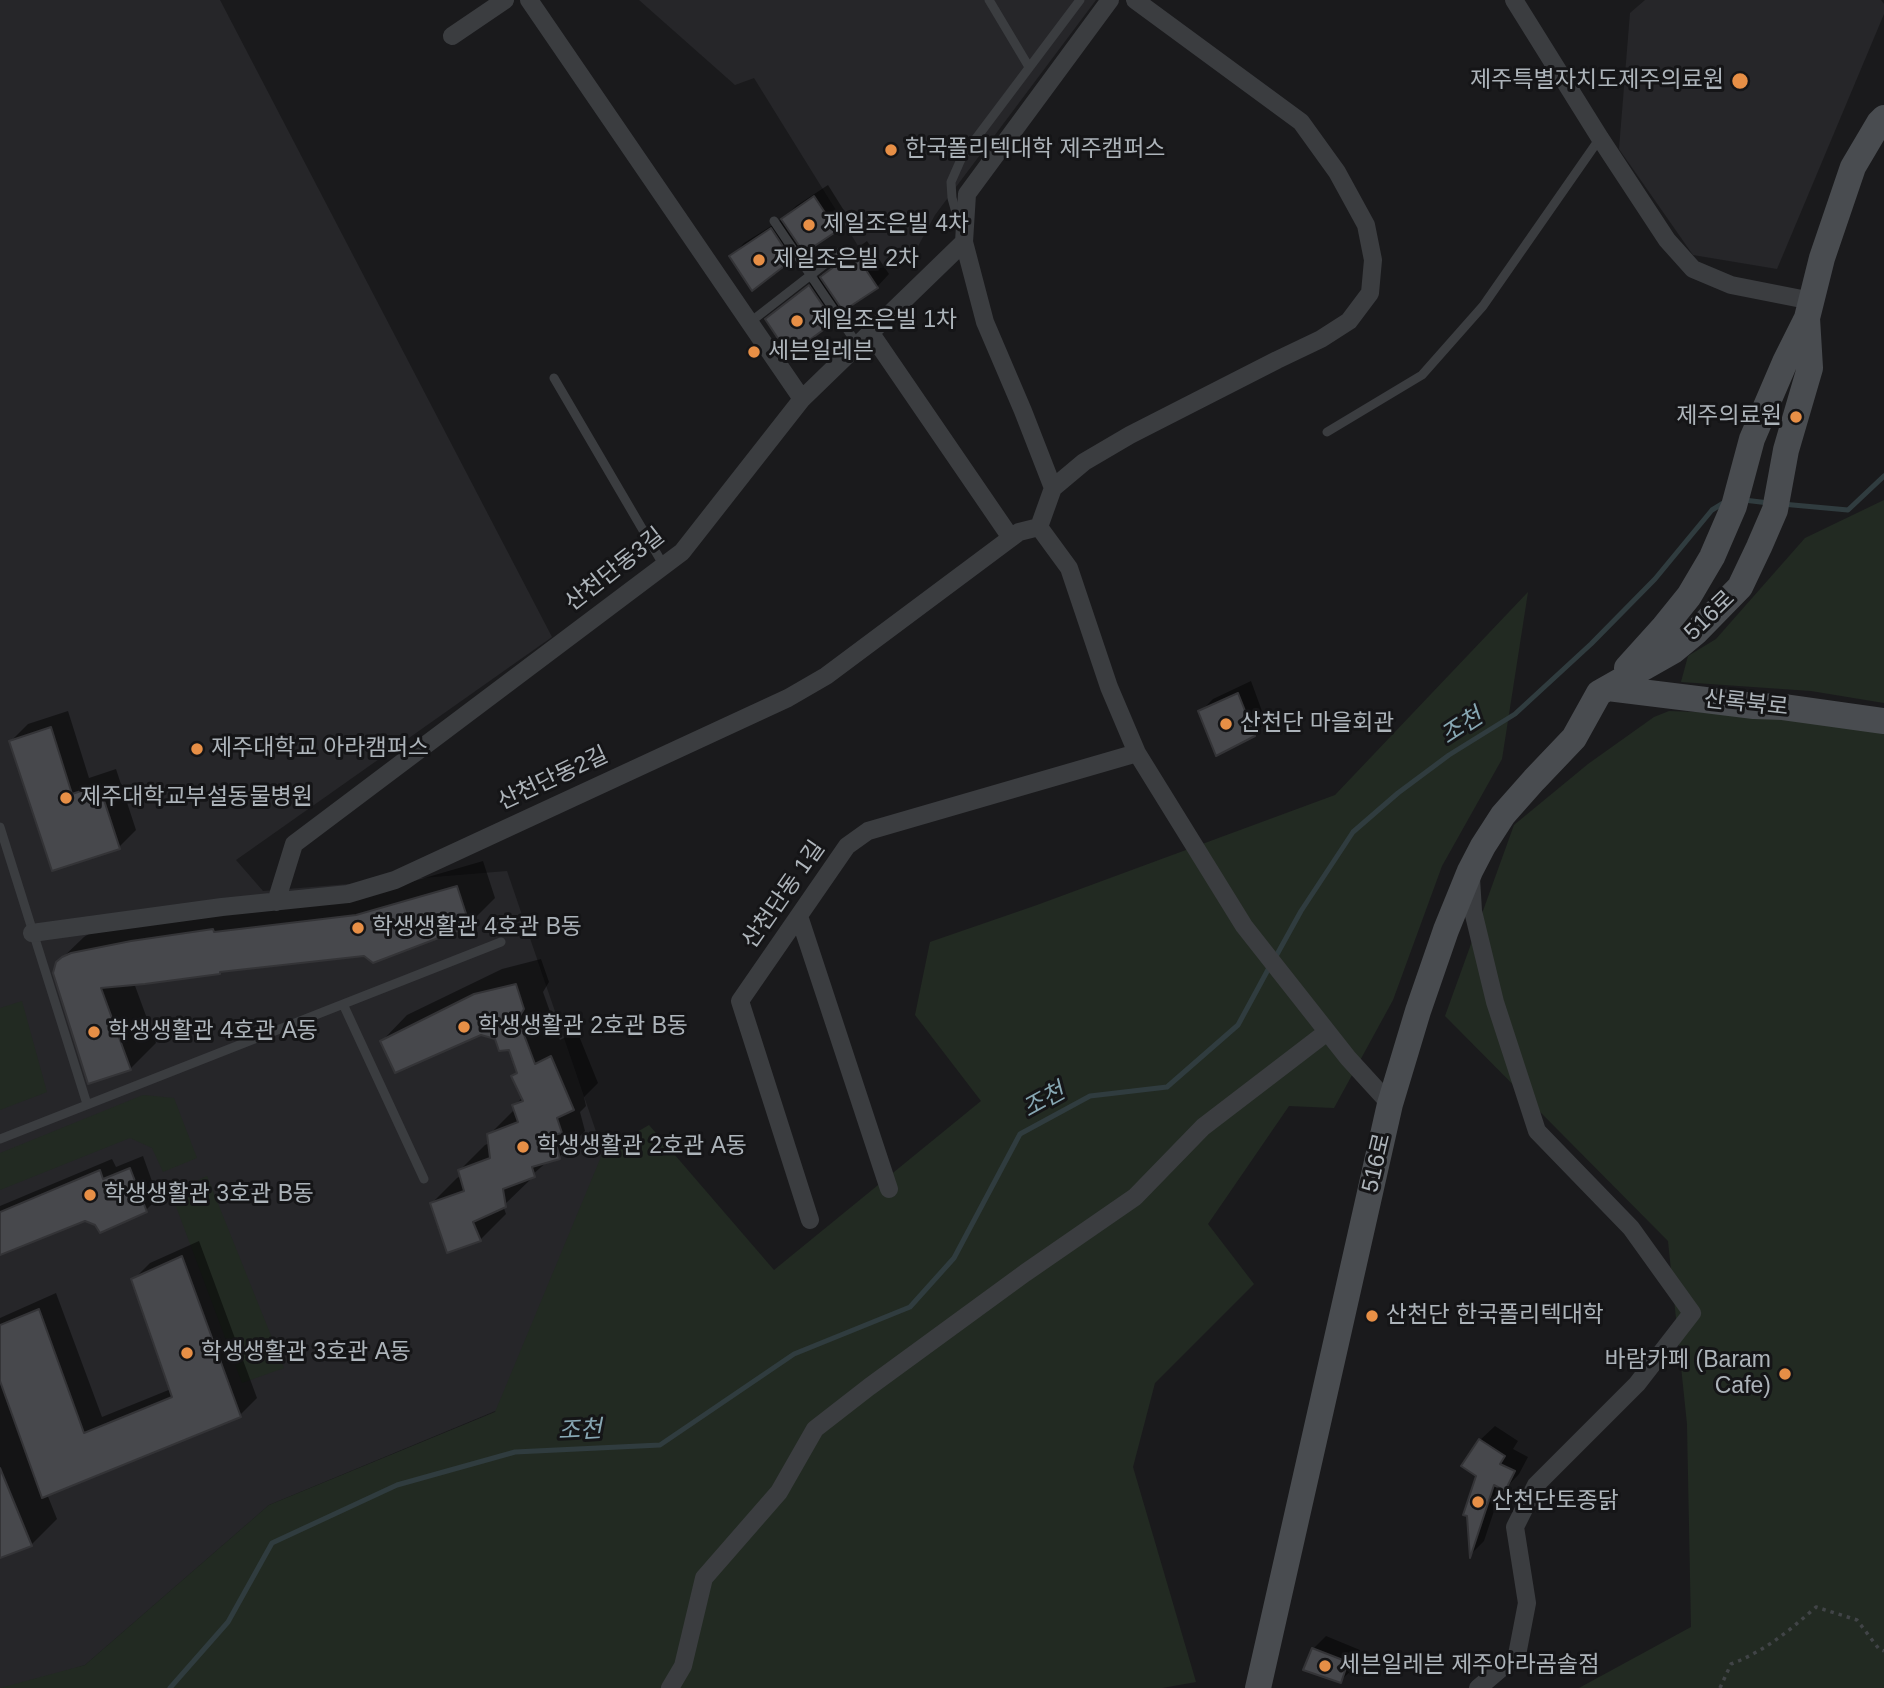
<!DOCTYPE html>
<meta charset="utf-8">
<style>
body{margin:0}
canvas{display:block;background:#1a1a1c}
</style>
<canvas width="1884" height="1688"></canvas>
<script>
const c = document.querySelector('canvas').getContext('2d');
c.lineJoin = 'round';
function fillPath(path, color) { c.fillStyle = color; c.fill(path, 'evenodd'); }
function stroke(path, color, width, dash) { c.strokeStyle = color; c.lineWidth = width; c.lineCap = dash ? 'butt' : 'round'; c.setLineDash(dash || []); c.stroke(path); }
function write(font, color, halo, rows, align = 'center') {
  c.font = font + ' Arial,"Noto Sans KR",sans-serif'; c.lineWidth = 6; c.setLineDash([]); c.textBaseline = 'middle'; c.strokeStyle = halo; c.fillStyle = color; for (const [text, x, y, turn = 0] of rows) {
    c.save(); c.translate(x, y); c.rotate((+turn || 0) * Math.PI / 180); c.textAlign = isNaN(turn) ? turn : align; if (halo) c.strokeText(text, 0, 0); c.fillText(text, 0, 0); c.restore();
  }
}
fillPath(new Path2D(`
 M0,0H220L552,637L236,860L263,891L507,871L603,1152L524,1399L269,1505L85,1665L14,1688H0Z
 M639,0H1096L935,215L910,261L873,270L754,78L735,85Z
 M1645,0H1881L1884,4V14L1777,269L1693,255L1619,149L1630,13Z`), '#262629');
fillPath(new Path2D(`
 M1884,500V703L1811,691L1681,682L1688,656L1716,639L1805,538Z
 M1528,592L1502,759L1442,866L1393,1000L1334,1108L1289,1106L1208,1224L1254,1284L1155,1383L1133,1467L1196,1682L1162,1688H0L85,1665L269,1505L495,1412L603,1152L649,1125L774,1270L981,1101L915,1015L930,942L1037,905L1335,795Z
 M1669,711C1741,713 1813,721 1884,734V1688H1579L1691,1627L1687,1424L1668,1241L1445,1016L1514,825L1588,764L1654,717Z
 M22,1001L47,1092L0,1110V1008Z
 M143,1095L174,1098L197,1158L163,1172L152,1148L130,1138L0,1190V1153Z
 M207,1176L284,1368L242,1383L171,1193Z`), '#222a22');
fillPath(new Path2D(`
 M828,185L848,217L836,230L802,247L791,259L732,256L744,243L784,218L796,206Z
 M867,241L889,274L877,287L842,311L829,324L790,352L767,320L780,307L822,274L823,276L834,265V269L862,249L860,246Z
 M1251,681L1266,722L1253,735L1200,712L1213,699Z
 M68,711L89,778L116,769L136,830L119,847L11,741L28,724Z
 M483,861L495,898L469,924L221,970L134,983L156,1043L130,1069L57,963L84,937L98,928L383,890Z
 M541,959L549,982L543,992L560,1040L577,1031L598,1083L584,1097L586,1106L580,1112L585,1131L559,1157L549,1160L531,1176V1179L503,1206L506,1214L480,1240L432,1203L457,1178L461,1176L460,1170L485,1145L490,1143L489,1135L515,1109L514,1106L523,1097L513,1076L518,1072L511,1048L497,1037L481,1033L382,1041L407,1015L502,969Z
 M143,1156L158,1198L146,1210L96,1223L85,1219L0,1253V1206L112,1159L116,1167Z
 M199,1241L257,1398L240,1415L47,1494L57,1519L31,1545L0,1556V1318L56,1293L102,1417L171,1389L133,1280L150,1263Z
 M1495,1426L1518,1441L1513,1449L1528,1457L1519,1474L1505,1489L1502,1487L1484,1541L1471,1554L1480,1440Z
 M1326,1636L1360,1650L1353,1669L1340,1681L1313,1649Z`), '#0007');
stroke(new Path2D(`
 M1744,500L1769,503
 M1782,504L1848,510L1884,476
 M1275,958L1301,911L1353,832L1398,793L1449,755L1515,714L1591,644L1655,579L1712,510L1725,502
 M170,1688L228,1622L272,1543L397,1485L515,1452L660,1445L794,1354L910,1307L954,1258L1020,1134L1090,1096L1167,1087L1238,1025L1270,966`), '#303c3f', 5);
const building = new Path2D(`
 M814,196L837,231L804,253L781,219Z
 M771,228L792,260L752,291L729,256Z
 M854,252L878,288L843,311L820,277Z
 M809,285L832,319L828,322L830,325L789,355L765,319Z
 M1238,693L1255,736L1216,756L1198,711Z
 M51,727L72,794L99,785L120,849L52,871L9,741Z
 M457,886L470,926L373,963L364,956L220,972V974L145,984L101,988L131,1070L88,1084L53,973L56,962L62,957L71,953L131,941L213,929L214,932L356,915Z
 M516,984L524,1009L518,1019L535,1064L551,1056L574,1110L557,1118L562,1133L554,1135L560,1159L532,1167L535,1177L503,1189L506,1207L473,1222L481,1241L447,1253L430,1203L464,1191L458,1170L490,1158L487,1134L518,1122L512,1105L523,1101L511,1076L517,1073L509,1050L499,1051L495,1039L481,1035L395,1073L380,1041L474,994Z
 M130,1168L147,1212L100,1233L95,1225L85,1221L0,1255V1212L100,1170L103,1179Z
 M182,1256L241,1417L42,1498L0,1381V1325L39,1309L84,1433L172,1397L131,1279Z
 M1479,1439L1505,1456L1500,1464L1515,1471L1505,1491L1494,1485L1470,1558L1467,1516L1463,1515L1476,1476L1461,1466Z
 M0,1468L32,1546L0,1558Z
 M1312,1648L1348,1662L1341,1683L1303,1670Z`);
fillPath(building, '#47484c');
stroke(building, '#343437', 2);
stroke(new Path2D(`
 M1720,1688L1731,1664C1765,1651 1789,1631 1816,1607L1857,1620L1879,1649L1884,1651`), '#414447', 3.5, [3.5, 5]);
stroke(new Path2D(`
 M989,0L1029,67
 M774,221L857,344
 M960,227L952,198L951,182L962,157L1080,0
 M749,323L843,250
 M554,378L664,566
 M1327,432L1422,375L1483,306L1600,138
 M0,827L87,1104
 M343,1004L424,1179
 M0,1139L501,942`), '#3b3d40', 9);
stroke(new Path2D(`
 M529,0L802,399
 M1514,0L1600,138L1667,240L1693,269L1731,285L1812,301
 M452,36L505,0
 M870,332L1011,538
 M1053,488L1023,411L985,322L964,242L967,194L1110,0
 M1039,527L1053,488L1084,462L1130,435L1277,360L1321,339L1349,321L1370,293L1373,260L1366,225L1337,172L1301,122L1135,0
 M1039,527L1069,568L1109,687L1137,753L1244,926L1348,1058L1390,1104
 M1471,878L1473,911L1495,1002L1537,1131L1631,1228L1692,1313L1637,1384L1536,1485L1515,1527L1527,1603L1517,1655L1478,1688
 M276,902L294,844L682,552L802,399L964,242
 M799,916L889,1189
 M32,933L222,907L348,894L395,880L788,698L826,676L1019,532L1039,527
 M810,1220L740,1001L847,846L868,831L1137,753
 M670,1688L683,1666L704,1578L779,1492L815,1429L869,1387L1025,1273L1135,1197L1203,1127L1327,1032`), '#3b3d40', 18);
stroke(new Path2D(`
 M1627,668L1664,627L1689,596L1712,557L1734,506L1752,439L1785,362L1807,318L1822,258L1853,167L1879,123L1884,118
 M1608,688L1754,706L1783,707L1884,721
 M1258,1688L1390,1104L1418,1011L1446,930L1470,871L1483,846L1503,815L1534,780L1574,738L1599,693L1673,651L1696,632L1740,587L1759,547L1775,510L1786,450L1810,368L1807,318`), '#494c50', 26);
for (const [x, y, r, color] of [
 [1740,81,9,"#e78f46"],
 [891,150,7,"#e78f46"],
 [809,225,7,"#e78f46"],
 [759,260,7,"#e78f46"],
 [797,321,7,"#e78f46"],
 [754,352,7,"#e78f46"],
 [1796,417,7,"#e78f46"],
 [1226,724,7,"#e78f46"],
 [197,749,7,"#e78f46"],
 [66,798,7,"#e78f46"],
 [358,928,7,"#e78f46"],
 [464,1027,7,"#e78f46"],
 [94,1032,7,"#e78f46"],
 [523,1147,7,"#e78f46"],
 [90,1195,7,"#e78f46"],
 [1372,1316,7,"#e78f46"],
 [187,1353,7,"#e78f46"],
 [1785,1374,7,"#e78f46"],
 [1478,1502,7,"#e78f46"],
 [1325,1666,7,"#e78f46"]
]) { const dot = new Path2D(); dot.arc(x, y, r, 0, 2 * Math.PI); c.fillStyle = color; c.fill(dot); stroke(dot, '#151517', 2.5); }
write('23px', '#adb4ba', '#151517', [
 ["제주특별자치도제주의료원",1724,81,"right"],
 ["한국폴리텍대학 제주캠퍼스",905,150],
 ["제일조은빌 4차",823,225],
 ["제일조은빌 2차",773,260],
 ["제일조은빌 1차",811,321],
 ["세븐일레븐",768,352],
 ["제주의료원",1782,417,"right"],
 ["산천단 마을회관",1240,724],
 ["제주대학교 아라캠퍼스",211,749],
 ["제주대학교부설동물병원",80,798],
 ["학생생활관 4호관 B동",372,928],
 ["학생생활관 2호관 B동",478,1027],
 ["학생생활관 4호관 A동",108,1032],
 ["학생생활관 2호관 A동",537,1147],
 ["학생생활관 3호관 B동",104,1195],
 ["산천단 한국폴리텍대학",1386,1316],
 ["학생생활관 3호관 A동",201,1353],
 ["바람카페 (Baram",1771,1361,"right"],
 ["Cafe)",1771,1387,"right"],
 ["산천단토종닭",1492,1502],
 ["세븐일레븐 제주아라곰솔점",1339,1666]
], 'left');
write('23px', '#adb4ba', '#151517', [
 ["산천단동3길",615,570,-38],
 ["516로",1710,616,-44],
 ["산록북로",1746,704,6],
 ["산천단동2길",553,779,-25],
 ["산천단동 1길",784,895,-55],
 ["516로",1377,1163,-77]
]);
write('italic 24px', '#87a7b3', '#151517', [
 ["조천",1462,727,-33],
 ["조천",1044,1101,-29],
 ["조천",580,1431,-3]
]);
</script>
